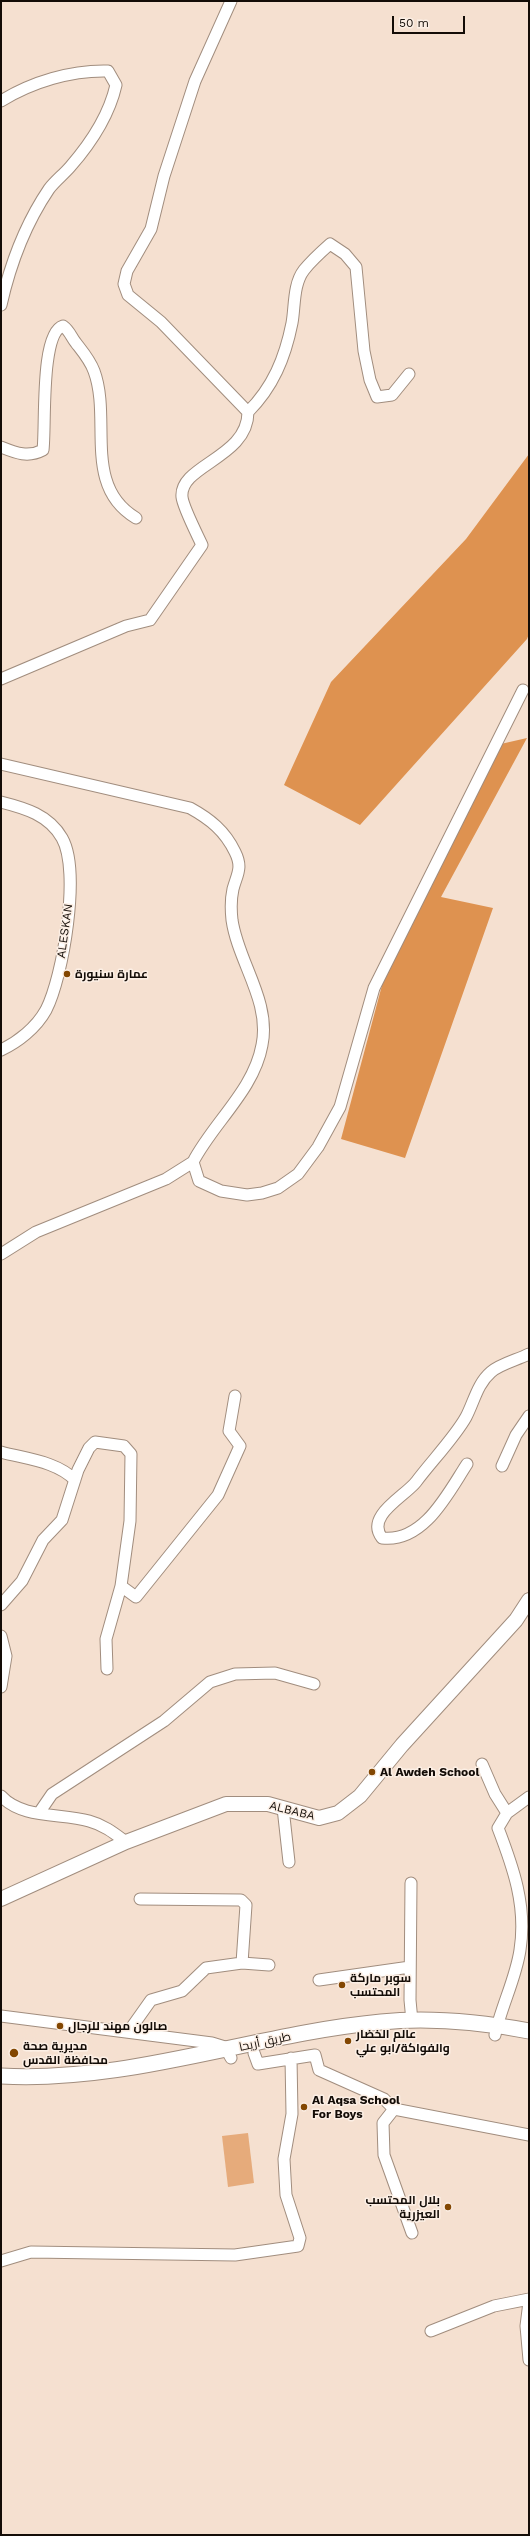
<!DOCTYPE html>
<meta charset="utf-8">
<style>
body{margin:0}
#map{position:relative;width:530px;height:2536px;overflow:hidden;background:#f5e0d0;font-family:"Work Sans",sans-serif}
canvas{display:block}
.frame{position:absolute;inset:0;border:2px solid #130c07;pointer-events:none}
.scale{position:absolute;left:392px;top:16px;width:73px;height:18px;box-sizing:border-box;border:2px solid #130c07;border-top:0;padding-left:5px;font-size:12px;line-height:14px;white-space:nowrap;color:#130c07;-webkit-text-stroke:3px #fcefe5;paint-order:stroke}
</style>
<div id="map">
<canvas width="530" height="2536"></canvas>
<div class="frame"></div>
<div class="scale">50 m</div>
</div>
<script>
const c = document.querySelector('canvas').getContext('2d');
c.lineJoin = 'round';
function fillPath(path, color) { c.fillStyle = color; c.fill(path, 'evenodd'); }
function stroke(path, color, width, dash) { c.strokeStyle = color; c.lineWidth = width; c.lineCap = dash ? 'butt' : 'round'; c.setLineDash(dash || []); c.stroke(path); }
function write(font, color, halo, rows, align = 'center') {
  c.font = font + ' "Work Sans",Cairo,sans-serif'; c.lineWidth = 3; c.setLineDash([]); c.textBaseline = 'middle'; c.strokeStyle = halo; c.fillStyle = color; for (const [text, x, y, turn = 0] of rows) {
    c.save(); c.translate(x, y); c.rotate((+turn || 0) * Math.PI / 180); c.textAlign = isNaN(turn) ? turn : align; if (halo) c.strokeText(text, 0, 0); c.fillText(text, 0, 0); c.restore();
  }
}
fillPath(new Path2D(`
 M248,2133L254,2183L228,2187L222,2136Z`), '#e6ab7b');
fillPath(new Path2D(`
 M529,454V634L527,639L360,825L284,785L331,682L466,539Z
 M527,738L441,897L493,908L405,1158L341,1139L393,944L492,746Z`), '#de9250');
const minor = new Path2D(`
 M1,101C32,82 71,70 108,71L116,85C109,116 91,143 70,167C63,175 55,181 49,189C26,223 10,265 1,305
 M248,412C273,387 285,358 292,323C295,307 293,284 304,270C311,261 321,252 330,244L345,254L356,267L364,351L370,380L377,397L392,395L409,374
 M1,447C16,453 28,458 43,450C46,426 40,333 63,326C70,331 71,337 76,343C83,352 90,360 94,371C112,419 82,486 136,518
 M1,679L126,626L150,620L202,545C197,534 183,507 182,497C179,465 248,458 248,412L161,322L128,295L124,284L127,271L151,229L164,176L195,81L231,1
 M1,764L190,808C210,819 225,831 235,852C243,868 237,874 233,889C231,898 231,911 232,920C238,962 271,1001 262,1045C254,1090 213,1123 193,1162L199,1181L221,1191L247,1195L262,1193L278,1188L298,1174L318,1147L340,1107L374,988L523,690
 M1,802C25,808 49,815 62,838C81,871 63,977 46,1010C36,1028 18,1042 1,1050
 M1,1254L36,1232L166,1179L193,1162
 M1,1452C26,1459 56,1461 75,1480
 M467,1464C448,1493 424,1543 382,1538C365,1516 404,1497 416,1482C430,1463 455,1437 466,1417C474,1402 477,1384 491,1372C500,1364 517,1360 529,1354
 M502,1466L516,1435L529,1416
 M1,1605L22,1581L43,1540L62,1520L78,1470L89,1448L95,1442L124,1446L131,1454L130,1521L121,1586L136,1597L218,1495L240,1446L229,1431L235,1396
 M1,1636L6,1656L1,1687
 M107,1669L106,1639L121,1586
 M482,1764L495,1794L507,1813
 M1,1796C22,1819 61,1813 89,1821C104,1825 114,1833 126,1842
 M283,1808L289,1862
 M39,1813L52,1794L164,1721L210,1682L235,1674L275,1673L314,1684
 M411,1883L410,2000L412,2021
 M242,1963L269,1965
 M319,1980L410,1967
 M1,2016L212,2043L225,2047L231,2058
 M129,2031L151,2000L182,1991L206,1968L242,1963L246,1905L241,1900L140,1899
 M495,2035C501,2007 516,1978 520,1950C527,1906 513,1867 498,1828L507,1813L529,1797
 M254,2053L258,2064L315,2055L319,2070L384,2099L394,2109L529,2135
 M394,2109L383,2123L384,2155L412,2233
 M1,2261L31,2252L235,2255L298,2246L300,2238L286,2195L284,2159L292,2114L291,2058
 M529,2302L526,2326L529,2360
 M431,2331L494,2306L529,2299`);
const tertiary = new Path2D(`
 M1,1899L126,1842L226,1804H268L319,1818L338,1813L360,1796L402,1745L516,1620L529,1600`);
const secondary = new Path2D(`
 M1,2076C131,2083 253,2034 381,2022C431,2017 480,2022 529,2031`);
stroke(minor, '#a18d7e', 13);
stroke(tertiary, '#a18d7e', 16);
stroke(secondary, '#a18d7e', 17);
stroke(minor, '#fff', 11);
stroke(tertiary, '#fff', 14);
stroke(secondary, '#fff', 15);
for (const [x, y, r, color] of [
 [67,974,4,"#834702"],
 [372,1772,4,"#834702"],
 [342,1985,4,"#834702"],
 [60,2026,4,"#834702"],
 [348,2041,4,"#834702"],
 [14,2053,5,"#834702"],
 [304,2107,4,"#834702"],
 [448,2207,4,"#834702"]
]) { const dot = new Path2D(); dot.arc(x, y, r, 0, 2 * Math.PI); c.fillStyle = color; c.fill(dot); stroke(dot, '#fcefe5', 1.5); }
write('12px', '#130c07', '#fcefe5', [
 ["ALESKAN",65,931,-82],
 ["ALBABA",292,1811,14],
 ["طريق أريحا",265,2042,-12]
]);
write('bold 12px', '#130c07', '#fcefe5', [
 ["عمارة سنيورة",75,974],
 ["Al Awdeh School",380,1772],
 ["سوبر ماركة",350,1978],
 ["المحتسب",350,1992],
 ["صالون مهند للرجال",68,2026],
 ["عالم الخضار",356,2034],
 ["والفواكة/ابو علي",356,2048],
 ["مديرية صحة",23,2046],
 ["محافظة القدس",23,2060],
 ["Al Aqsa School",312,2100],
 ["For Boys",312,2114],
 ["بلال المحتسب",440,2200,"right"],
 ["العيزرية",440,2214,"right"]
], 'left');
</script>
